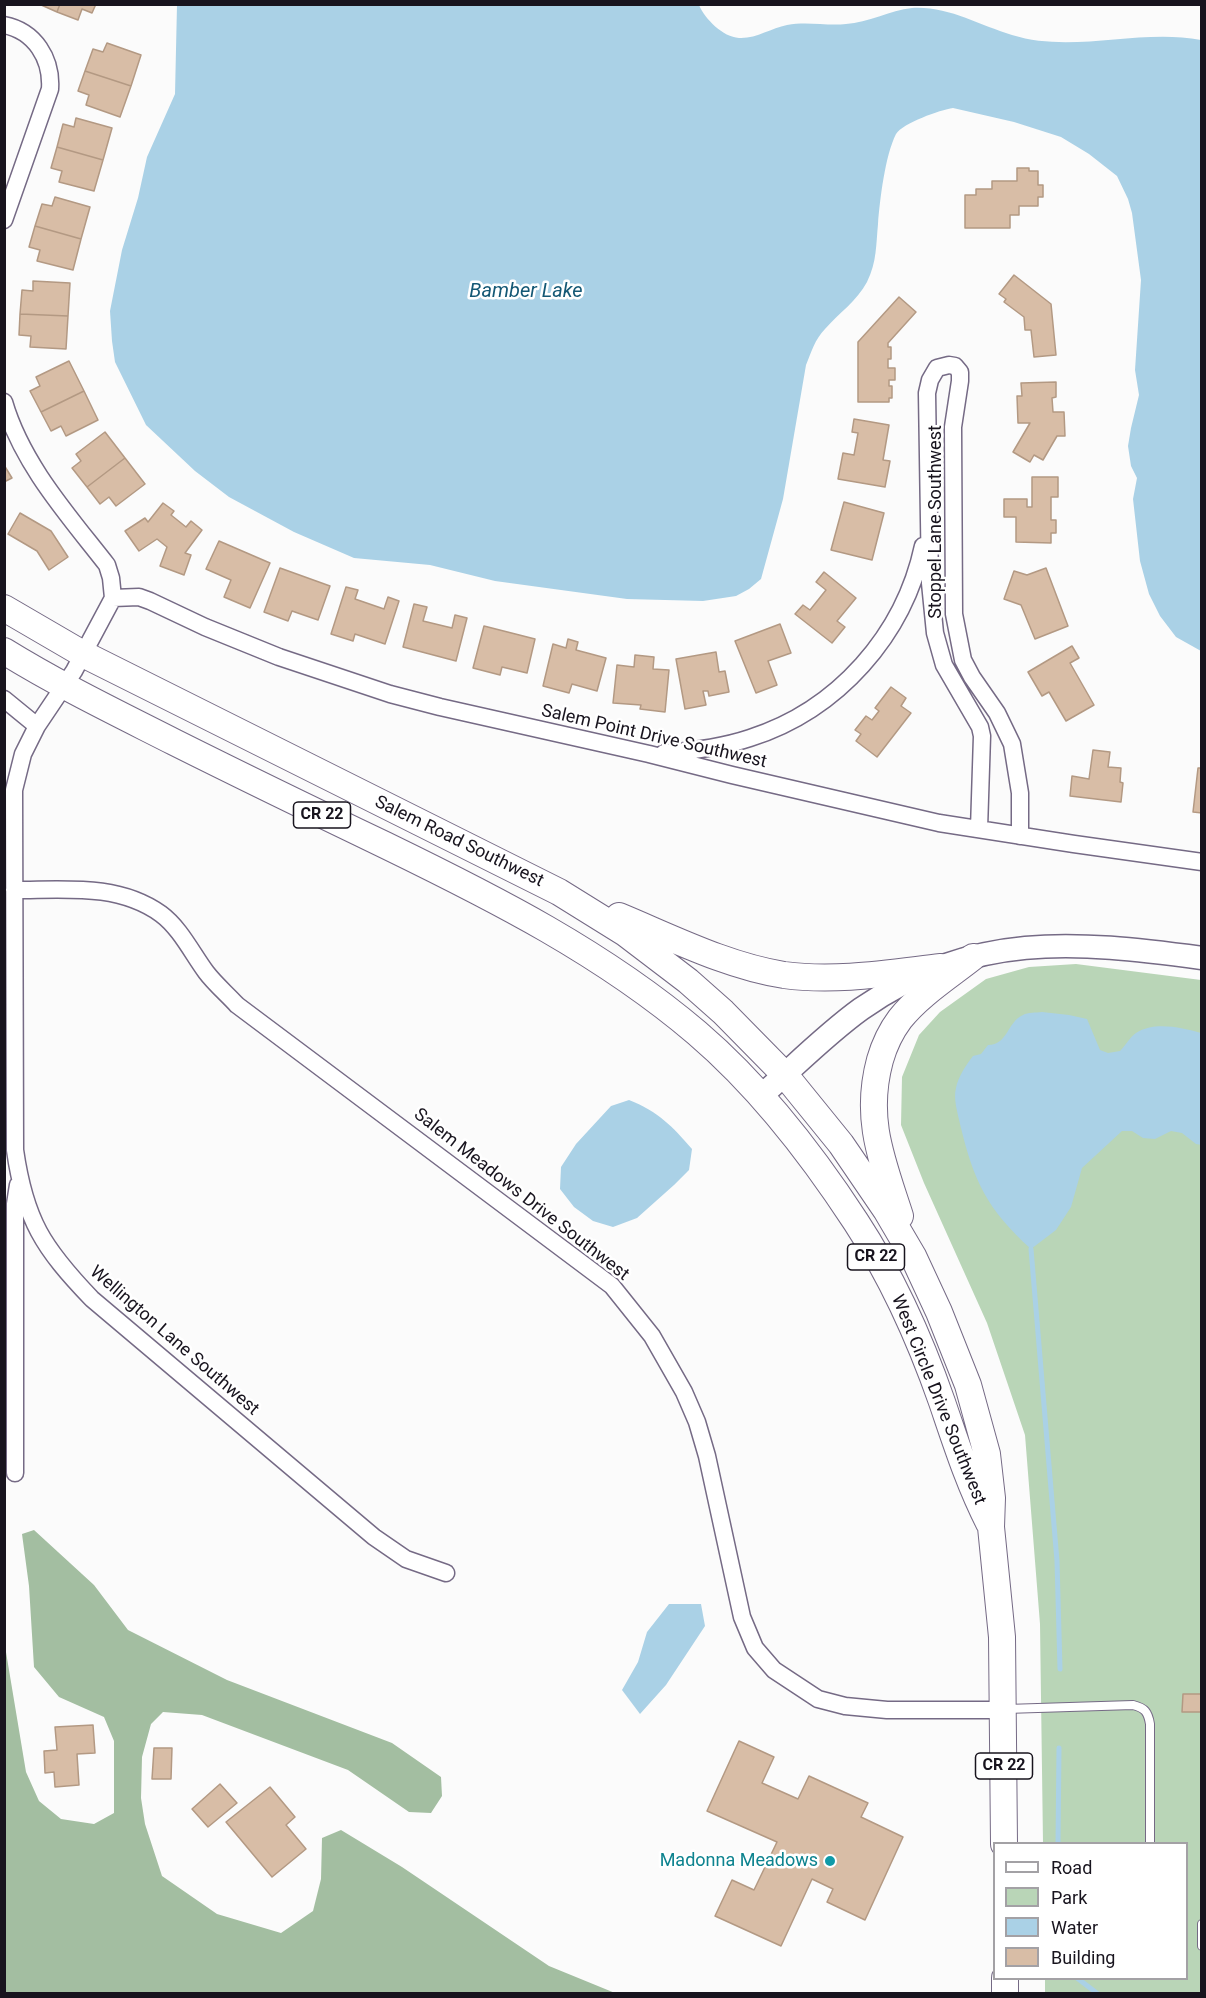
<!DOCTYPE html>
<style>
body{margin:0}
#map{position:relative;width:1206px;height:1998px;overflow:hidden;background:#fbfbfb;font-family:Roboto,sans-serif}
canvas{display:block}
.frame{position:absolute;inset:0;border:6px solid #18141e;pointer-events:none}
.legend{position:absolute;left:993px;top:1842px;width:195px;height:138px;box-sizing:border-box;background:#fff;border:2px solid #a3a1a5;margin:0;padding:8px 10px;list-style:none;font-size:18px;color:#18141e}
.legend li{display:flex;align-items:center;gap:12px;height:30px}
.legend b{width:30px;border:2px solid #a3a1a5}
</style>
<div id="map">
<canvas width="1206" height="1998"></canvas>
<div class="frame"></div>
<ul class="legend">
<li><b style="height:8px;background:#fff"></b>Road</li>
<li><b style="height:16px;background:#b9d5b7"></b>Park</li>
<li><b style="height:16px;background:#aad1e6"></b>Water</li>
<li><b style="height:16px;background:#d8bda6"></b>Building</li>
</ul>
</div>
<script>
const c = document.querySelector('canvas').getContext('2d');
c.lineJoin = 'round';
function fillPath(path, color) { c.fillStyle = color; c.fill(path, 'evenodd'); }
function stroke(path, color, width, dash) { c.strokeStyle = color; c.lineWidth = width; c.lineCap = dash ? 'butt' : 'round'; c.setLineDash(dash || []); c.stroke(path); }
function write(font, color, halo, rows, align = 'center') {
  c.font = font + ' Roboto,sans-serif'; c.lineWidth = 5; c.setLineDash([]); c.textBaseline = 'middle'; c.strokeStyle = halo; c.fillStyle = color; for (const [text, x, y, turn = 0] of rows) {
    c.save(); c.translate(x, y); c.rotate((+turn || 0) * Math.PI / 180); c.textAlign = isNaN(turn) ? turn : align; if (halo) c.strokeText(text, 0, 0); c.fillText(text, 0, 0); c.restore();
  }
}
fillPath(new Path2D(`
 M1076,964L1201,980V1993H1045V1979L1186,1978V1844L1043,1843L1040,1624L1025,1435L987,1323L924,1183L901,1125L902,1077L919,1035L940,1012L986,979L1029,967Z`), '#b9d5b7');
fillPath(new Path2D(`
 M34,1530L94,1585L128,1630L227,1680L392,1743L441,1777L442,1796L431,1813L409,1812L348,1770L202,1715L163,1712L151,1724L142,1757L141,1798L145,1824L162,1876L217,1914L281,1933L313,1911L321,1879L322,1838L341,1830L402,1867L549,1966L615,1993H5V1646L26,1772L39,1801L61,1819L94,1824L114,1813V1741L104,1717L59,1697L34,1667L29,1586L22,1534Z`), '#a3bea1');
fillPath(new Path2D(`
 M177,5H699C705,19 723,37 739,38C756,39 771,28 787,25C807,21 826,26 846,24C868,23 890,10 912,8C949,6 978,25 1012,35C1073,54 1139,28 1201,40V651L1176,637L1160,616L1149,594L1140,561L1133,499L1137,478L1131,466L1128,446L1131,428L1139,395L1135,370L1141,280L1132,213L1128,199L1117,176L1089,154L1061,137L1014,122L953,108C940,110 903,123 896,134C885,156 880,199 878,224C876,244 877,262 867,282C857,301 839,313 825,329C815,339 811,353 806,365L783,499L761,579L749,589L736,596L703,601L627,599L495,581L430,565L354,558L294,532L229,497L195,471L146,425L115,362L112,341L110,311L122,250L138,198L147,157L175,94Z
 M1042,1012L1069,1015L1087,1019L1100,1050L1108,1053L1120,1051C1125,1046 1130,1037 1136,1033C1155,1021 1182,1028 1201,1033L1202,1145L1196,1144L1182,1133L1171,1131L1155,1139L1143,1138L1132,1131H1122L1082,1168L1071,1207L1056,1230L1031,1249C987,1209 974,1182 960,1124C958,1114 953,1099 956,1088C958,1077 966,1065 973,1056L981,1054L988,1045C1008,1045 1007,1022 1023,1015C1028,1012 1036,1013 1042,1012Z
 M629,1100C659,1112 672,1126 692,1149L689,1170L674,1185L637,1218L613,1227L593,1221L574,1207L560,1189L561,1167L576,1144L611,1106Z
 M669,1604H701L705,1626L666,1685L640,1714L622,1690L638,1662L647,1632Z`), '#aad1e6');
stroke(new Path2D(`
 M1031,1249L1057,1561L1060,1669
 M1058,1844L1059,1748
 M1077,1978L1098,1994`), '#aad1e6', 5);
const building = new Path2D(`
 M39,4H60L57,12Z
 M60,4H96L92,13L82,9L78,20L57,12Z
 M107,43L141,55L131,86L85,71L93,49L103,52Z
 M85,71L131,86L120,117L86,105L89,95L78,91Z
 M76,118L112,128L103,160L57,147L63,124L74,127Z
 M57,147L103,160L94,191L59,182L62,171L51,168Z
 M1017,168H1029V171H1038V185H1043V197H1038V206H1019V215H1010V228H965V195H976V189H992V181H1017Z
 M55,197L90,207L81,239L35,226L42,204L52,206Z
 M35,226L81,239L73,270L37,261L40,250L29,247Z
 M1014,275L1051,304L1056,355L1034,357L1031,330H1025L1024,317L1004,302L1006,299L999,294Z
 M33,281L70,283L68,316L20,314L22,290L33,291Z
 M899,297L916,312L888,343V347H891V359H888V368H895V380H889V386H892V398H889V402H858V342Z
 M20,314L68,316L66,349L30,347L31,336L19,335Z
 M69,361L84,391L41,412L30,391L40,386L36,377Z
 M1056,382V397L1052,398L1053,412H1064L1065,436H1057L1043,460L1034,455L1030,462L1013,452L1030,423H1018L1017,396H1022L1021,383Z
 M84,391L98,420L66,436L61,426L51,431L41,412Z
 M854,419L889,425L883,460L890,461L885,487L838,479L843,453L854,455L858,433L852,432Z
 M105,432L125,458L87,487L72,468L81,461L76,454Z
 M125,458L145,484L116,506L109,497L100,504L87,487Z
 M4,465L12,478L4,482Z
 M1032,477H1058V497H1051V520H1056V533H1051V543L1016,542V517H1004V499H1027V507H1032Z
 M844,502L884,513L872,560L831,550Z
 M163,503L174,511L171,515L186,527L191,521L202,530L185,553L191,555L184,575L160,566L167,547L157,539L139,551L125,531L145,518L148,522Z
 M20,513L51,531L68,557L49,570L37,551L8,534Z
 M219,541L270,563L250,608L224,597L231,580L206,569Z
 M280,568L330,586L318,620L292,611L288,621L264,612Z
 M1046,568L1068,626L1035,639L1021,605L1004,599L1014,571L1027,575Z
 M824,572L856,598L837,621L845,627L832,643L795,614L803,605L810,610L826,590L816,582Z
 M346,587L358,590L355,599L384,609L388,597L399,601L385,644L355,634L353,641L331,634Z
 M414,604L427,607L423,621L452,628L455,615L467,618L456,661L403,647Z
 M780,624L791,653L768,661L777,685L756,693L735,641Z
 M484,626L535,639L527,673L502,667L500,675L473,668Z
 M568,639L578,642L576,650L606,658L597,691L572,684L569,693L543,686L553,644L566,648Z
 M1072,646L1079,658L1070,663L1094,705L1066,721L1049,692L1042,696L1028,672Z
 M716,652L719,672L725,671L729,692L709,696L708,691H703L706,705L685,709L676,659Z
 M635,655L654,657L653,669L669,670L665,712L640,709L641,705L613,703L617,665L634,667Z
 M891,687L906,698L901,706L911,713L877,757L856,741L861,734L855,730L866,716L872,720L879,711L875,708Z
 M1093,750L1110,752L1108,767L1121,768L1120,782L1123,783L1121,802L1070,796L1072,776L1089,779Z
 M1198,768H1202V813L1193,812Z
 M1183,1694H1202V1712H1182Z
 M93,1725L95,1753L77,1754L79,1785L55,1787L54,1772L45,1773L44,1751L57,1750L55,1727Z
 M739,1741L774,1757L762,1783L798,1799L809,1776L868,1803L861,1817L903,1837L865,1920L827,1902L833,1889L812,1879L781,1946L715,1916L732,1880L754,1890L777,1842L707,1811Z
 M154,1748H172L171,1779H152Z
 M220,1784L237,1803L208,1827L192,1809Z
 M270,1787L295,1817L286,1825L306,1849L272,1877L226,1822Z`);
fillPath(building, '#d8bda6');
stroke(building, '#b39983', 1.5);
const lane = new Path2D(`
 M1006,1709L1133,1705C1145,1708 1148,1712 1150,1724V1844
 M1202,1924V1946`);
const street = new Path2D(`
 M4,25C35,31 52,59 50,89L4,220
 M4,402C22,464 68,515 107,565L111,578L113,598L74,671L37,726L23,754L14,790L15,1150C25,1220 43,1248 92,1299L374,1537L406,1559L446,1573
 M113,598L139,597L150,601L205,627L279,657L390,694L440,707L649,754L732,775L939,823L1074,844L1202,862
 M4,699L37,726
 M664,753C693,751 723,747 750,738C838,710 904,635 923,546
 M979,829L982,736L980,727L944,665L935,633L930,583L927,393L930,380L937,368L949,365L955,366L960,372V381L953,427L954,614L963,660L972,677L997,713L1012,744L1020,793V836
 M14,890C64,890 118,883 161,914C180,928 192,953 206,972C215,984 227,994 237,1005L612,1286L652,1336L684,1392L697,1422L707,1456L742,1617L755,1648L774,1670L818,1699L845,1706L887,1710H1003
 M15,1473V1204L18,1185`);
const secondary = new Path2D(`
 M761,1096C794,1067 825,1035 861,1009C973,931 1074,941 1202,958`);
const primary = new Path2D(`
 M4,608L83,654L559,892L625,933L688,981L723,1012L785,1075L841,1144L886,1210L913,1256L939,1312L968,1385L987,1454L992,1498L991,1527L1002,1637L1004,1844
 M4,651C59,685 117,713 174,742C244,777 314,811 385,845C494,898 603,953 697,1033C759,1086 811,1153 856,1222C892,1277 920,1339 942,1402C956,1443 969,1484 989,1523
 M619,916C672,938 727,966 784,975C836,982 889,973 941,967
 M900,1216C882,1160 864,1119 880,1060C884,1046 891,1031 900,1019C919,995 949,976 973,957
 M1005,1978V1994`);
stroke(lane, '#756a85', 10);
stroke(street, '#756a85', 19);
stroke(secondary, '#756a85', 25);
stroke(primary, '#756a85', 28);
stroke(lane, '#fff', 8);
stroke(street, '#fff', 16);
stroke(secondary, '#fff', 22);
stroke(primary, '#fff', 26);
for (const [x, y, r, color] of [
 [830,1861,6,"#0f9aa8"]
]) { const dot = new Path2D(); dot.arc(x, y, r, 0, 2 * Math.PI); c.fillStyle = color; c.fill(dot); stroke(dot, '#fff', 2); }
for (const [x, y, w] of [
 [322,815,57],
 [876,1257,57],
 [1004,1766,57]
]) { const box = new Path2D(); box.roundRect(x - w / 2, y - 13, w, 26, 4.5); c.fillStyle = '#fff'; c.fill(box); stroke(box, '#18141e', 1.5); }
write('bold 16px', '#18141e', null, [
 ["CR 22",322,815],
 ["CR 22",876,1257],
 ["CR 22",1004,1766]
]);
write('18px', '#18141e', '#fff', [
 ["Stoppel Lane Southwest",936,522,-90],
 ["Salem Point Drive Southwest",654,737,13],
 ["Salem Road Southwest",459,842,26],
 ["Salem Meadows Drive Southwest",521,1195,38],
 ["Wellington Lane Southwest",174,1341,41],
 ["West Circle Drive Southwest",938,1400,68]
]);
write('18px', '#0d838f', '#fff', [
 ["Madonna Meadows",818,1861]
], 'right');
write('italic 20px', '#145875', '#fff', [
 ["Bamber Lake",526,292]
]);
</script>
